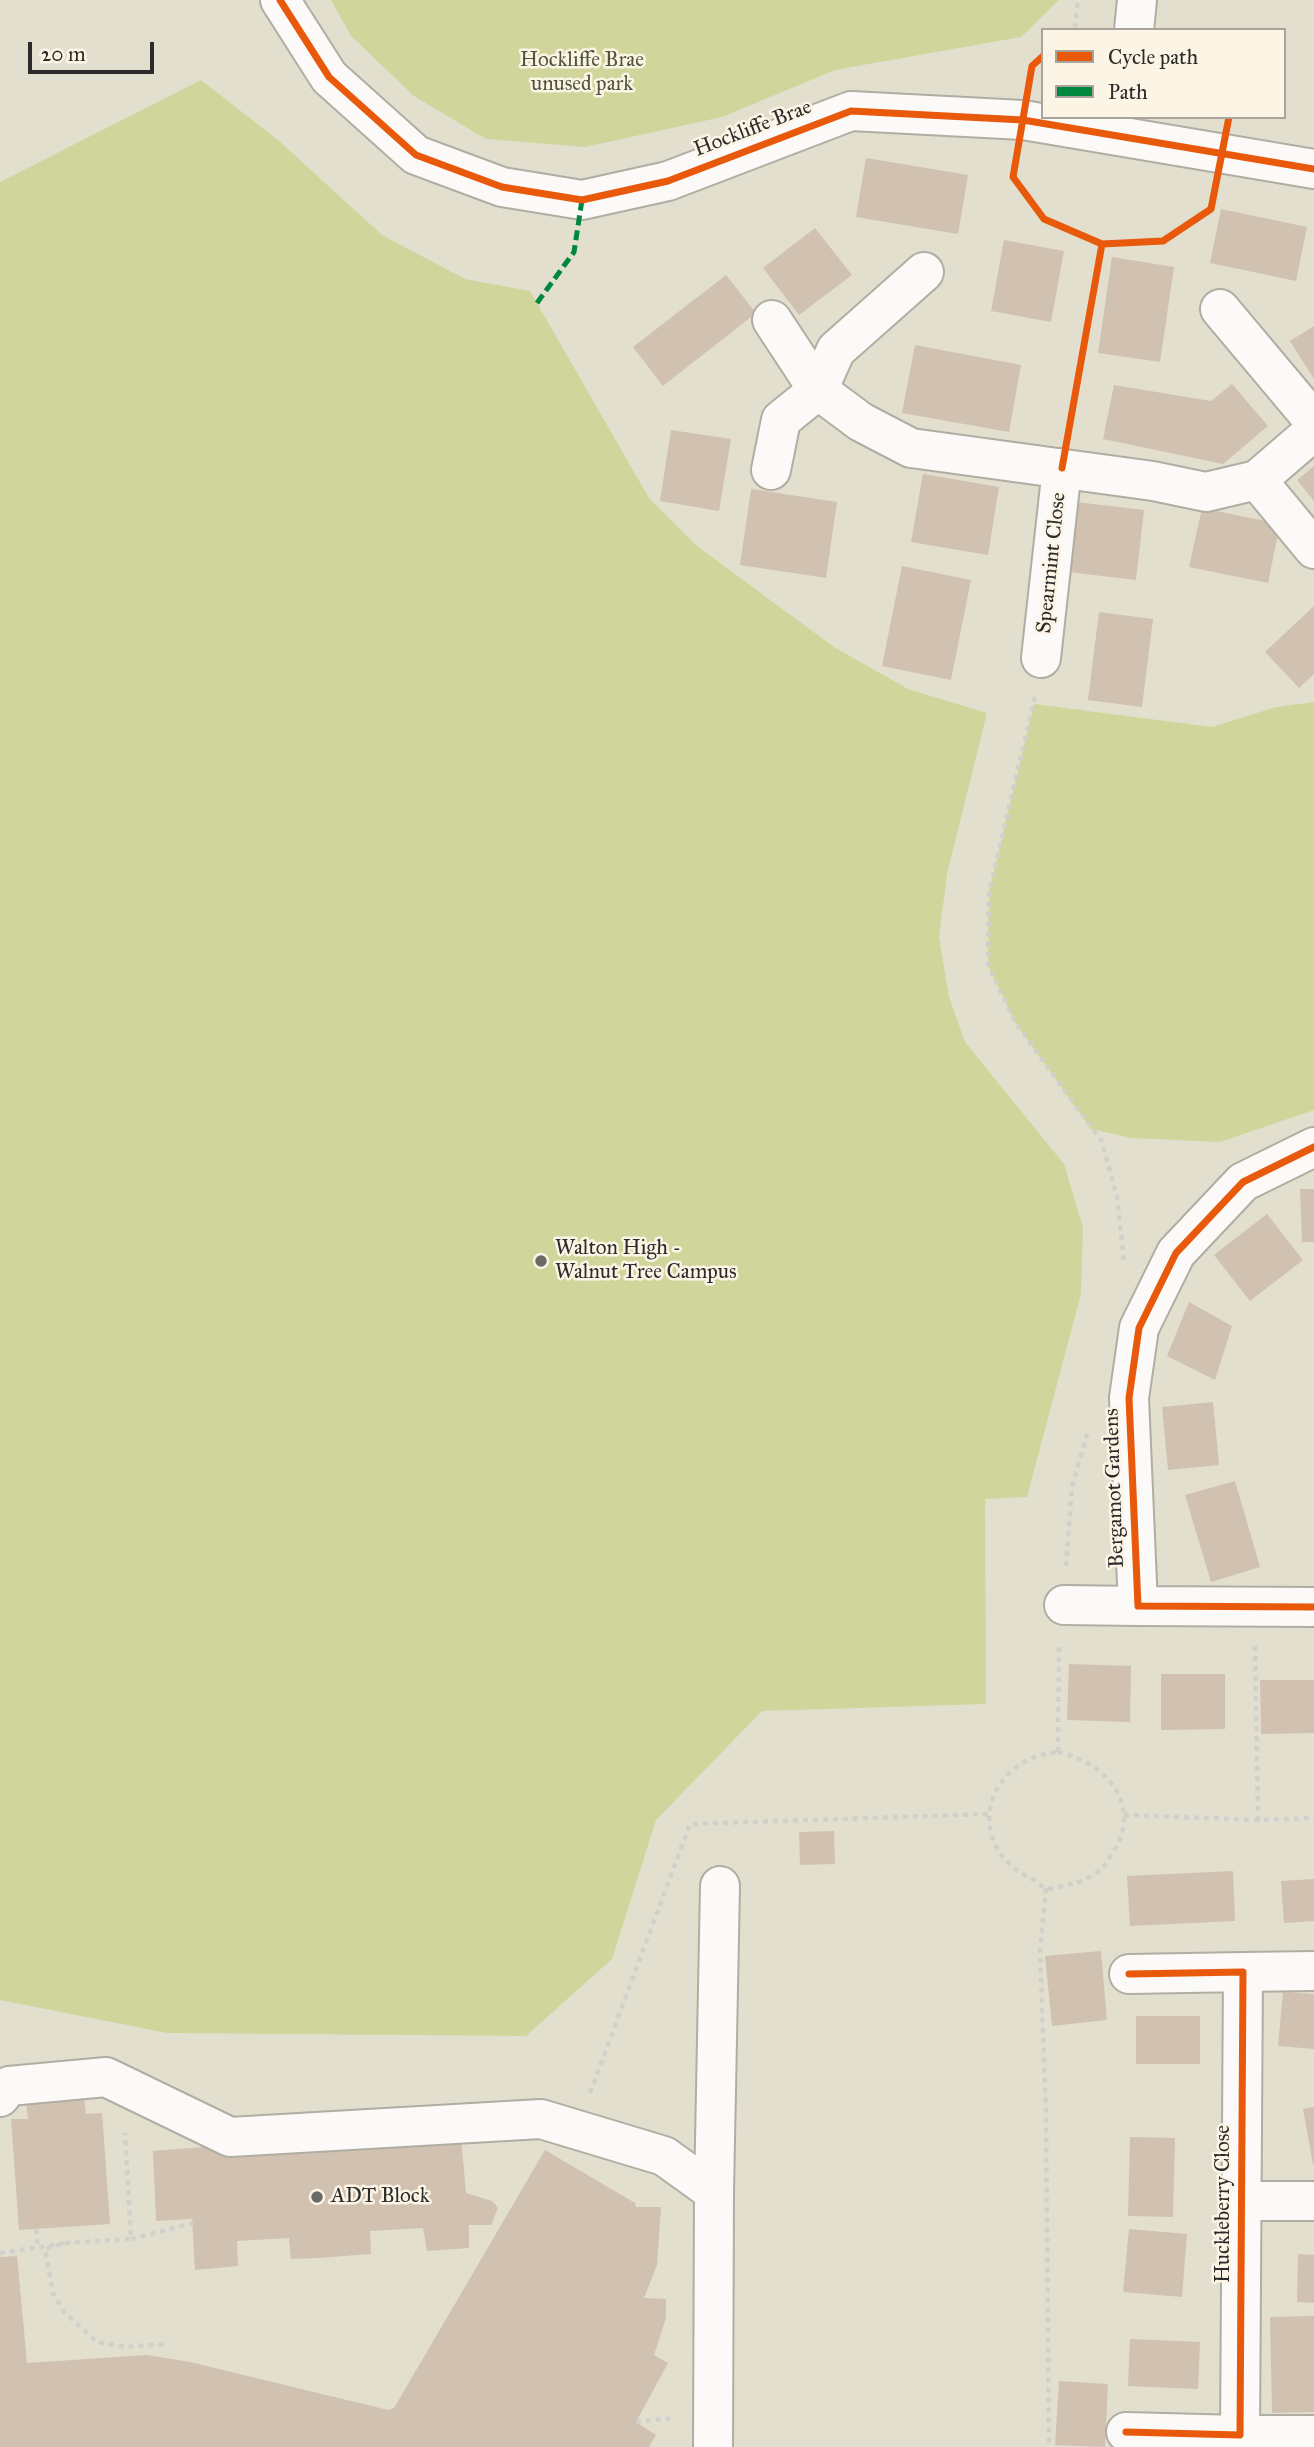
<!DOCTYPE html>
<style>
body{margin:0}
#map{position:relative;width:1314px;height:2447px;overflow:hidden;background:#e3dfce;font-family:"IM FELL Great Primer",serif}
canvas{display:block}
.legend{position:absolute;left:1041px;top:28px;width:245px;height:91px;box-sizing:border-box;background:#fcf5e5;border:2px solid #a8a49b;margin:0;padding:9px 12px;list-style:none;font-size:21px;color:#2b2b2b}
.legend li{display:flex;align-items:center;gap:14px;height:35px}
.legend b{width:35px;border:2px solid #a8a49b}
.scale{position:absolute;left:28px;top:42px;width:126px;height:32px;box-sizing:border-box;border:4px solid #2b2b2b;border-top:0;padding-left:9px;font-size:21px;line-height:24px;white-space:nowrap;color:#2b2b2b;-webkit-text-stroke:5px #fcf5e5;paint-order:stroke}
</style>
<div id="map">
<canvas width="1314" height="2447"></canvas>
<ul class="legend">
<li><b style="height:9px;background:#e8590c"></b>Cycle path</li>
<li><b style="height:9px;background:#00873e"></b>Path</li>
</ul>
<div class="scale">20 m</div>
</div>
<script>
const c = document.querySelector('canvas').getContext('2d');
c.lineJoin = 'round';
function fillPath(path, color) { c.fillStyle = color; c.fill(path, 'evenodd'); }
function stroke(path, color, width, dash) { c.strokeStyle = color; c.lineWidth = width; c.lineCap = dash ? 'butt' : 'round'; c.setLineDash(dash || []); c.stroke(path); }
function write(font, color, halo, rows, align = 'center') {
  c.font = font + ' "IM FELL Great Primer",serif'; c.lineWidth = 5; c.setLineDash([]); c.textBaseline = 'middle'; c.strokeStyle = halo; c.fillStyle = color; for (const [text, x, y, turn = 0] of rows) {
    c.save(); c.translate(x, y); c.rotate((+turn || 0) * Math.PI / 180); c.textAlign = isNaN(turn) ? turn : align; if (halo) c.strokeText(text, 0, 0); c.fillText(text, 0, 0); c.restore();
  }
}
fillPath(new Path2D(`
 M331,0H1059L1021,37L835,70L722,117L585,147L486,139L414,96L351,36Z
 M201,80L278,140L382,235L465,279L530,291L649,498L697,546L834,647L908,689L987,713L947,874L939,937L949,997L965,1042L1064,1164L1083,1228L1081,1294L1027,1497L985,1499L986,1704L762,1711L656,1820L612,1959L526,2036L167,2033L0,2000V182Z
 M1314,702V1110L1220,1142L1131,1138L1091,1129L1015,1022L988,965L989,892L1034,704L1212,727L1276,707Z`), '#d0d69b');
fillPath(new Path2D(`
 M866,158L968,175L958,234L856,217Z
 M1221,209L1307,227L1296,281L1210,263Z
 M815,228L852,275L799,315L763,268Z
 M1004,240L1064,251L1051,322L991,311Z
 M1112,257L1174,267L1160,362L1098,353Z
 M726,275L756,313L663,386L633,347Z
 M1314,326V379L1290,341Z
 M915,345L1021,365L1009,432L902,413Z
 M1232,384L1268,426L1223,464L1103,439L1114,385L1211,401Z
 M671,430L731,439L719,511L660,501Z
 M1314,466V501L1297,480Z
 M923,474L999,487L988,555L911,542Z
 M751,489L837,502L826,578L740,565Z
 M1076,502L1144,510L1136,580L1068,572Z
 M1202,508L1280,524L1268,583L1189,567Z
 M902,566L971,580L951,680L882,666Z
 M1314,606V674L1299,688L1265,652Z
 M1099,612L1153,619L1142,707L1088,700Z
 M1300,1189H1314V1242H1302Z
 M1267,1214L1303,1260L1250,1301L1214,1255Z
 M1189,1302L1232,1326L1215,1380L1167,1356Z
 M1213,1402L1219,1465L1168,1470L1162,1407Z
 M1235,1481L1260,1567L1211,1582L1185,1495Z
 M1069,1664L1131,1666L1130,1722L1067,1720Z
 M1161,1674H1225V1729L1161,1730Z
 M1260,1680H1314V1733L1261,1734Z
 M834,1831L835,1864L800,1865L799,1832Z
 M1233,1871L1235,1921L1130,1926L1127,1876Z
 M1314,1879V1921L1284,1923L1281,1881Z
 M1101,1951L1107,2020L1052,2026L1045,1956Z
 M1283,1992L1314,1994V2049L1278,2046Z
 M1136,2016H1200V2064H1136Z
 M84,2097L86,2114L102,2113L110,2224L19,2230L11,2119H28L26,2101Z
 M1314,2107V2164H1313L1303,2109Z
 M460,2127L466,2193L492,2201L498,2208L491,2225H469V2248L427,2251L423,2228L370,2231L371,2254L318,2258L291,2259L289,2238L237,2241L238,2266L195,2270L192,2219L156,2221L153,2151Z
 M1130,2137L1175,2138L1173,2217L1128,2216Z
 M545,2150L635,2203L636,2207H661L657,2265L644,2298L666,2299V2318L654,2355L668,2363L636,2422L656,2435L649,2447H0V2257L17,2256L27,2363L147,2355L190,2362L388,2410L394,2408Z
 M1129,2229L1187,2234L1182,2297L1123,2292Z
 M1298,2254L1314,2255V2303L1297,2302Z
 M1314,2316V2412L1272,2413L1270,2317Z
 M1130,2339L1200,2342L1198,2389L1128,2386Z
 M1059,2381L1108,2384L1105,2447L1055,2445Z`), '#d1c1b0');
const minor = new Path2D(`
 M280,0L329,77L416,155L502,187L582,200L668,181L851,111L1023,120L1314,169
 M1134,30L1137,0
 M1220,309L1314,421
 M772,320L818,390L861,422L911,448L1153,481L1206,492L1257,480L1314,431
 M771,470L781,420L818,390L836,350L924,272
 M1257,480L1314,549
 M1041,658L1062,468
 M1314,1147L1243,1182L1176,1253L1139,1328L1129,1398L1138,1606L1314,1607
 M1064,1605L1138,1606
 M1243,1972L1314,1971
 M0,2097L9,2086L106,2077L230,2137L541,2119L664,2156L714,2192L713,2447
 M714,2192L720,1886
 M1241,2201H1314
 M1126,2432L1240,2435L1243,1972L1129,1974
 M1240,2435H1314`);
stroke(minor, '#b0ada2', 42);
stroke(new Path2D(`
 M1075,28L1078,0
 M1035,697L989,892L988,965L1015,1022L1102,1142L1117,1197L1124,1262
 M1066,1566L1072,1487L1088,1431
 M1255,1646L1258,1820
 M1058,1752L1059,1645
 M1058,1752C1097,1760 1137,1794 1120,1839C1117,1847 1111,1854 1107,1862C1101,1872 1083,1882 1072,1884C1065,1885 1052,1890 1046,1888C1041,1887 1037,1881 1032,1879C962,1846 983,1759 1058,1752Z
 M1124,1815L1258,1820L1314,1818
 M1046,1888L1040,1952L1046,2114L1049,2447
 M590,2093L690,1824L989,1814
 M36,2229L38,2248
 M131,2239L193,2223
 M65,2243L131,2239L125,2133
 M0,2253L65,2243L45,2249L53,2293L64,2312L97,2342L125,2347L165,2344
 M636,2422L672,2418`), '#d1d1cc', 4.5, [5, 5]);
stroke(minor, '#fbfaf8', 38);
stroke(new Path2D(`
 M537,303L574,252L582,200`), '#00873e', 5, [10, 5]);
stroke(new Path2D(`
 M280,0L329,77L416,155L502,187L582,200L668,181L851,111L1023,120L1314,169
 M1043,56L1032,66L1013,177L1044,219L1102,244L1163,241L1211,209L1229,117
 M1062,468L1102,244
 M1314,1147L1243,1182L1176,1253L1139,1328L1129,1398L1138,1606L1314,1607
 M1126,2432L1240,2435L1243,1972L1129,1974`), '#e8590c', 7);
for (const [x, y, r, color] of [
 [541,1261,7,"#6b6a64"],
 [317,2197,7,"#6b6a64"]
]) { const dot = new Path2D(); dot.arc(x, y, r, 0, 2 * Math.PI); c.fillStyle = color; c.fill(dot); stroke(dot, '#fcf5e5', 2.5); }
write('21px', '#50543c', '#fcf5e5', [
 ["Hockliffe Brae",582,61],
 ["unused park",582,85]
]);
write('21px', '#2b2b2b', '#fcf5e5', [
 ["Hockliffe Brae",753,129,-21],
 ["Spearmint Close",1052,563,-84],
 ["Bergamot Gardens",1115,1488,-92],
 ["Huckleberry Close",1224,2204,-90]
]);
write('21px', '#2b2b2b', '#fcf5e5', [
 ["Walton High -",555,1249],
 ["Walnut Tree Campus",555,1273],
 ["ADT Block",331,2197]
], 'left');
</script>
